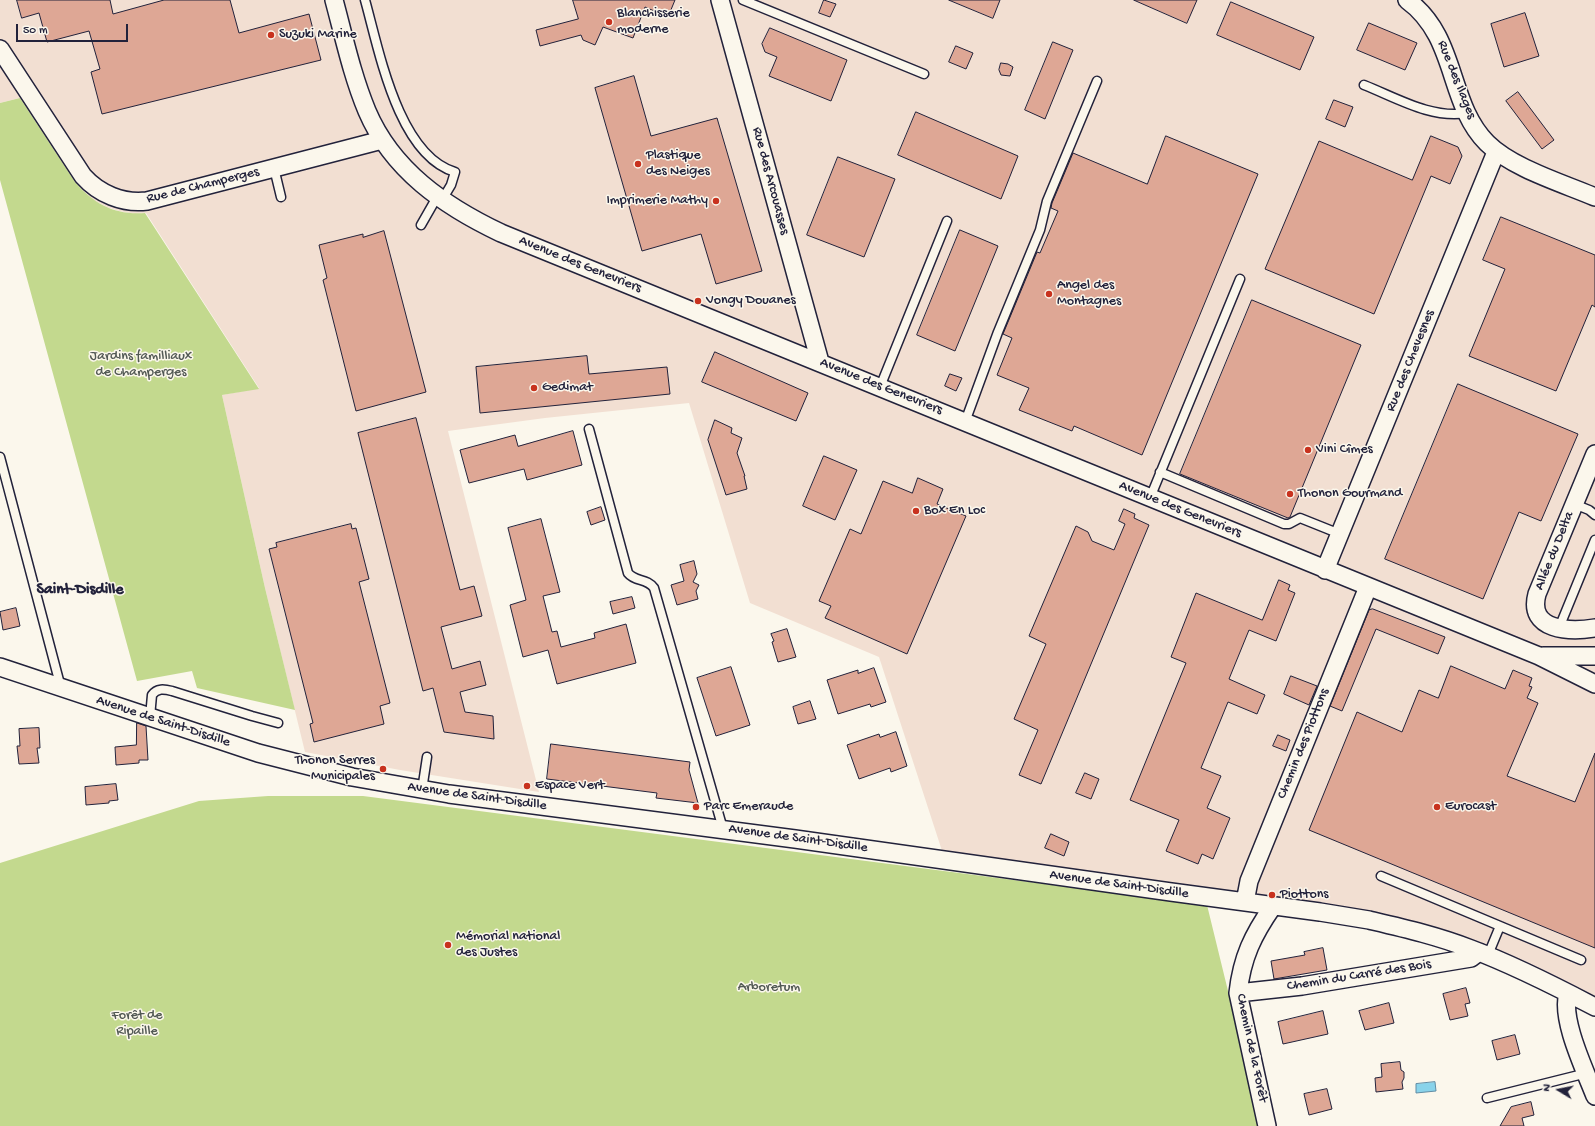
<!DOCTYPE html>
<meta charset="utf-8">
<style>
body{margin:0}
#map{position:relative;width:1595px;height:1126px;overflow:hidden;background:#fbf7ec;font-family:"Gochi Hand",sans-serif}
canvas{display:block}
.north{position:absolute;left:1539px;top:1070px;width:40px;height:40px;-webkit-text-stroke:3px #fbf7ec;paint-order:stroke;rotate:280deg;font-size:11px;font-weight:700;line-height:16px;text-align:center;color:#22223b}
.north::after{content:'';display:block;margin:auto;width:14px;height:18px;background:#22223b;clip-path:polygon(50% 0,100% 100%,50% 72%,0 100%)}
.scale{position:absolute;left:16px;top:24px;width:112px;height:18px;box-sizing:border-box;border:2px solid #22223b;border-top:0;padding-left:5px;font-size:12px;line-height:14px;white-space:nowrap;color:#22223b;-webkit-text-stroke:3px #fbf7ec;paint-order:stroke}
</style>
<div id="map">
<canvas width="1595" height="1126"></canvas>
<div class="north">N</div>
<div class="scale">50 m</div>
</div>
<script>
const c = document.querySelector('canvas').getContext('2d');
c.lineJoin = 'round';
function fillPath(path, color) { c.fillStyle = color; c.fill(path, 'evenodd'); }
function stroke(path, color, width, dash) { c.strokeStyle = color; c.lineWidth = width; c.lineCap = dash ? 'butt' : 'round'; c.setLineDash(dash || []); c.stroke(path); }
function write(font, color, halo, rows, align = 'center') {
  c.font = font + ' "Gochi Hand",sans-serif'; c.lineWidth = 3; c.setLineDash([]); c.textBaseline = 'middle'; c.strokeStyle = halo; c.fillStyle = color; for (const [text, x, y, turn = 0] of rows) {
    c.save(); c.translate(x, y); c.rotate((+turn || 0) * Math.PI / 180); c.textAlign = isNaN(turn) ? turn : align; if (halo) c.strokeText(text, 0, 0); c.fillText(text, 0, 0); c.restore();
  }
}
fillPath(new Path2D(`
 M0,0H1595V1007L1444,940L945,860L879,657L750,603L689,403L545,418L448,431L539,792L400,770L305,752L265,588L222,395L259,388L146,213L135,214L119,211L107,207L93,200L75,182L20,98L0,103Z`), '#f2dfd2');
fillPath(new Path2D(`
 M20,98L75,182C95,205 115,215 145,213L259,389L222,395L265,588L295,710L197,688L192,671L137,681L0,180V103Z
 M268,796H363L1207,905L1261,1126H0V863L199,801Z`), '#c3d98e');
const water = new Path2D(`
 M1435,1082L1436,1091L1416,1093V1084Z`);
fillPath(water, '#89d3ea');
stroke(water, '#608ca4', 1);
const building = new Path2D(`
 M17,0H110L113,14L164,0H230L239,33L309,14L321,60L102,114L91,72L100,69L89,31L47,42L39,13L22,18Z
 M573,0H675L668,17L645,7L633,38L603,27L595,45L583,40L581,35L540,46L536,30L578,19Z
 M824,0L836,4L830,17L819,13Z
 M949,0H1000L993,18Z
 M1134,0H1197L1187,23Z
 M1231,2L1314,37L1300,70L1217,35Z
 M1525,13L1539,56L1504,67L1491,24Z
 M1369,23L1417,43L1405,70L1357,50Z
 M770,28L847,60L831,101L769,76L777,57L765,52L762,44Z
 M1053,42L1073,50L1045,119L1025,110Z
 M956,46L973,53L966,69L949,62Z
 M1001,63L1008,64L1013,67L1010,76L1001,75L999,70Z
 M634,76L651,136L717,118L762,271L716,284L701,234L642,251L595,88Z
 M1518,92L1554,140L1542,149L1506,101Z
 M1334,100L1353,107L1345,127L1326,119Z
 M916,112L1018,156L1001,199L898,155Z
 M1166,136L1258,174L1142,455L1074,426L1072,431L1019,410L1029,388L997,375L1012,338L1003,334L1037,252L1040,253L1058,211L1051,208L1052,203L1073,153L1147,184Z
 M1431,136L1458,147L1462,156L1450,184L1431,176L1374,314L1265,269L1319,141L1412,180Z
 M838,157L895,179L864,257L807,235Z
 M1501,217L1595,255V307L1592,305L1556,391L1469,356L1505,269L1483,260Z
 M960,230L998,246L955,351L917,335Z
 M384,231L426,392L356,411L323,280L327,278L319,245L363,234V237Z
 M1252,300L1361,345L1290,517L1288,518L1180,474Z
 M715,352L808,393L796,421L702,382Z
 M587,356L589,374L667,367L670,394L480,413L476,367Z
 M950,374L962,378L956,391L945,386Z
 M1458,384L1578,434L1541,521L1519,512L1483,599L1385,559Z
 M416,418L460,590L474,586L482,616L441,627L452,669L480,661L486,685L460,692L465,712L493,716L494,739L444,732L433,688L423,691L358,433Z
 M715,420L732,428L731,433L742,438L737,453L745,476H744L747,489L726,495L708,440Z
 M573,431L582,465L527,480L524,469L469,483L460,450L515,435L518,446Z
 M824,456L857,470L835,520L803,506Z
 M918,478L943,489L937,504L966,516L907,654L825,618L831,606L819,601L850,529L861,534L883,481L912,493Z
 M601,507L605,520L591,525L587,512Z
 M1124,509L1135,514L1134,518L1149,525L1041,784L1019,775L1038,730L1014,719L1046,644L1029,636L1076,526L1088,532L1092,541L1114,550L1125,524L1119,521Z
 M541,519L560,592L543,596L552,632L557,631L561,647L595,638L594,633L626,624L636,663L557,684L548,650L523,657L510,605L526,600L508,528Z
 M351,524L352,529L356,528L369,579L359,582L390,703L380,706L384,724L314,742L310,724L313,723L269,549L277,547L276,543Z
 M694,561L697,574L693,582L699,585L696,591L698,599L677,605L671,585L684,581L680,565Z
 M1279,580L1290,585L1288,590L1295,593L1276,641L1249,630L1229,679L1265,695L1257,714L1228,702L1201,768L1221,776L1207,808L1230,818L1213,859L1202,854L1198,864L1166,851L1179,820L1130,800L1186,663L1171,657L1196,593L1262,620Z
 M632,597L635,608L613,614L610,602Z
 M16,608L20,626L3,630L0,612Z
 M1373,609L1445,637L1438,654L1376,629L1342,711L1330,706L1369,610Z
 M787,629L796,657L778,662L772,642L774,641L771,634Z
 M1451,666L1505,689L1513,670L1532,678L1529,686L1532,687L1527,698L1538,703L1507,776L1575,802L1595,753V948L1309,830L1357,712L1402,732L1419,690L1438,698Z
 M731,667L750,725L716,736L697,678Z
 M874,668L886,702L871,707L870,704L838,714L827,680L858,670V673Z
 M1291,676L1317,686L1309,705L1284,694Z
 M810,701L816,719L798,724L793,707Z
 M137,723L146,726L148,760H139V763L116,765L115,747L136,745Z
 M39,728L40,748H37L39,763L19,764L17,746H20L19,729Z
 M896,732L907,766L891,772L890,768L859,779L847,745L879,734L880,737Z
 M1278,735L1290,740L1286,751L1273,746Z
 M551,744L690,762L689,770L698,803L656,798L657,793L547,779Z
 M1085,773L1099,779L1091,799L1076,793Z
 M116,784L118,800L109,801V803L86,805L85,787Z
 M1051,834L1069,842L1064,856L1045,848Z
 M1323,948L1327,970L1274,979L1271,961L1305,955L1304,952Z
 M1466,988L1470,1003L1465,1004L1468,1016L1450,1020L1443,994Z
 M1389,1003L1394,1023L1365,1030L1359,1011Z
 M1323,1011L1328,1034L1283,1044L1278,1022Z
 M1515,1035L1520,1054L1497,1060L1492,1041Z
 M1400,1062L1401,1070L1404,1072V1078L1402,1082L1403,1089L1376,1092L1375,1078L1382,1077L1381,1064Z
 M1327,1089L1332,1109L1309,1115L1304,1094Z
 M1531,1102L1534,1115L1522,1118L1524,1126H1500L1511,1107Z`);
fillPath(building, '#dea795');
stroke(building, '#22223b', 1);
const lane = new Path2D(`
 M365,0C379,50 398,155 455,172L451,185L442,200
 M743,0L924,74
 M1364,85C1397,98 1431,119 1467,113
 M274,168L281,197
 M421,225L437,197
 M880,387L947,221
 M965,422L998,332L1040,230L1047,201L1097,81
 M589,429L628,573C635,582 647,578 654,588L723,829
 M0,457L61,688
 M1160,472L1284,524H1289L1300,518L1340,534
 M1150,498L1240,279
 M1574,504L1589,510L1595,515
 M1559,628L1595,540
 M150,717L152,695C157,688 164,689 172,691L252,716L278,723
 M422,790L427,757
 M1381,876L1500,926
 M1488,955L1500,926L1581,960
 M1487,1098L1587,1073`);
const street = new Path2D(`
 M334,0C344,37 352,75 367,111C392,170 444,206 501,233L1539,656L1595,684
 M720,0L820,362
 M1407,0C1458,37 1447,103 1487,143C1512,168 1562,183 1595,197
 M0,49L83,176C99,194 123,204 147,201L382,140
 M1595,454L1537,594C1527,631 1570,632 1595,628
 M1325,570L1496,152
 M1543,656H1595
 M0,667L258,753L352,777L449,794L795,839L1171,892L1320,912L1369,920C1403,928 1438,936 1471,949C1514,965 1555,986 1595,1007
 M1245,902L1249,881L1368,587
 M1238,993L1302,986L1471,958L1479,952
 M1568,993C1560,1019 1585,1070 1595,1096
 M1267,1126L1238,993C1242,957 1253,935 1273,906`);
stroke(lane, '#22223b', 11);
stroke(street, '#22223b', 20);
stroke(lane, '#fbf7ec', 8);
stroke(street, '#fbf7ec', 17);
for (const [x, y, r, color] of [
 [609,22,4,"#c8321e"],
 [271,35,4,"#c8321e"],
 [638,164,4,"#c8321e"],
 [716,201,4,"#c8321e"],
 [1049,294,4,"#c8321e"],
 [698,301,4,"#c8321e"],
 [534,388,4,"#c8321e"],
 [1308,450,4,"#c8321e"],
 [1290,494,4,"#c8321e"],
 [916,511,4,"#c8321e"],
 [383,769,4,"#c8321e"],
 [527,786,4,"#c8321e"],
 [696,807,4,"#c8321e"],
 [1437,807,4,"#c8321e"],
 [1272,895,4,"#c8321e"],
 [448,945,4,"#c8321e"]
]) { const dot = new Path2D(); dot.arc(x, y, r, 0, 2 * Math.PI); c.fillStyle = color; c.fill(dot); stroke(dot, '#fbf7ec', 1.5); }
write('14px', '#22223b', '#fbf7ec', [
 ["Blanchisserie",617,14],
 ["moderne",617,30],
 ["Suzuki Marine",279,35],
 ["Plastique",646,156],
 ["des Neiges",646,172],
 ["Imprimerie Mathy",708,201,"right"],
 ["Angel des",1057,286],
 ["Montagnes",1057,302],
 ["Vongy Douanes",706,301],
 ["Gedimat",542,388],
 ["Vini Cîmes",1316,450],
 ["Thonon Gourmand",1298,494],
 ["Box En Loc",924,511],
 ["Thonon Serres",375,761,"right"],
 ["Municipales",375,777,"right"],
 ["Espace Vert",535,786],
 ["Parc Emeraude",704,807],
 ["Eurocast",1445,807],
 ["Piottons",1280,895],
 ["Mémorial national",456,937],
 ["des Justes",456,953]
], 'left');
write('14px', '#22223b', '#fbf7ec', [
 ["Rue des Ilages",1456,80,68],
 ["Rue des Arcouasses",770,181,75],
 ["Rue de Champerges",203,186,-14],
 ["Avenue des Genevriers",580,265,22],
 ["Rue des Chevesnes",1411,361,-68],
 ["Avenue des Genevriers",881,387,22],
 ["Avenue des Genevriers",1180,510,22],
 ["Allée du Delta",1555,551,-68],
 ["Avenue de Saint-Disdille",163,722,18],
 ["Chemin des Piottons",1304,744,-68],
 ["Avenue de Saint-Disdille",477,797,8],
 ["Avenue de Saint-Disdille",798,839,8],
 ["Avenue de Saint-Disdille",1119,885,8],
 ["Chemin du Carré des Bois",1359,976,-9],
 ["Chemin de la Forêt",1251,1048,78]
]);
write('14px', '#525954', '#fbf7ec', [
 ["Jardins familliaux",141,357],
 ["de Champerges",141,373],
 ["Arboretum",769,988],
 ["Forêt de",137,1016],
 ["Ripaille",137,1032]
]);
write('bold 16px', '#22223b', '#fbf7ec', [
 ["Saint-Disdille",80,591]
]);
</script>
